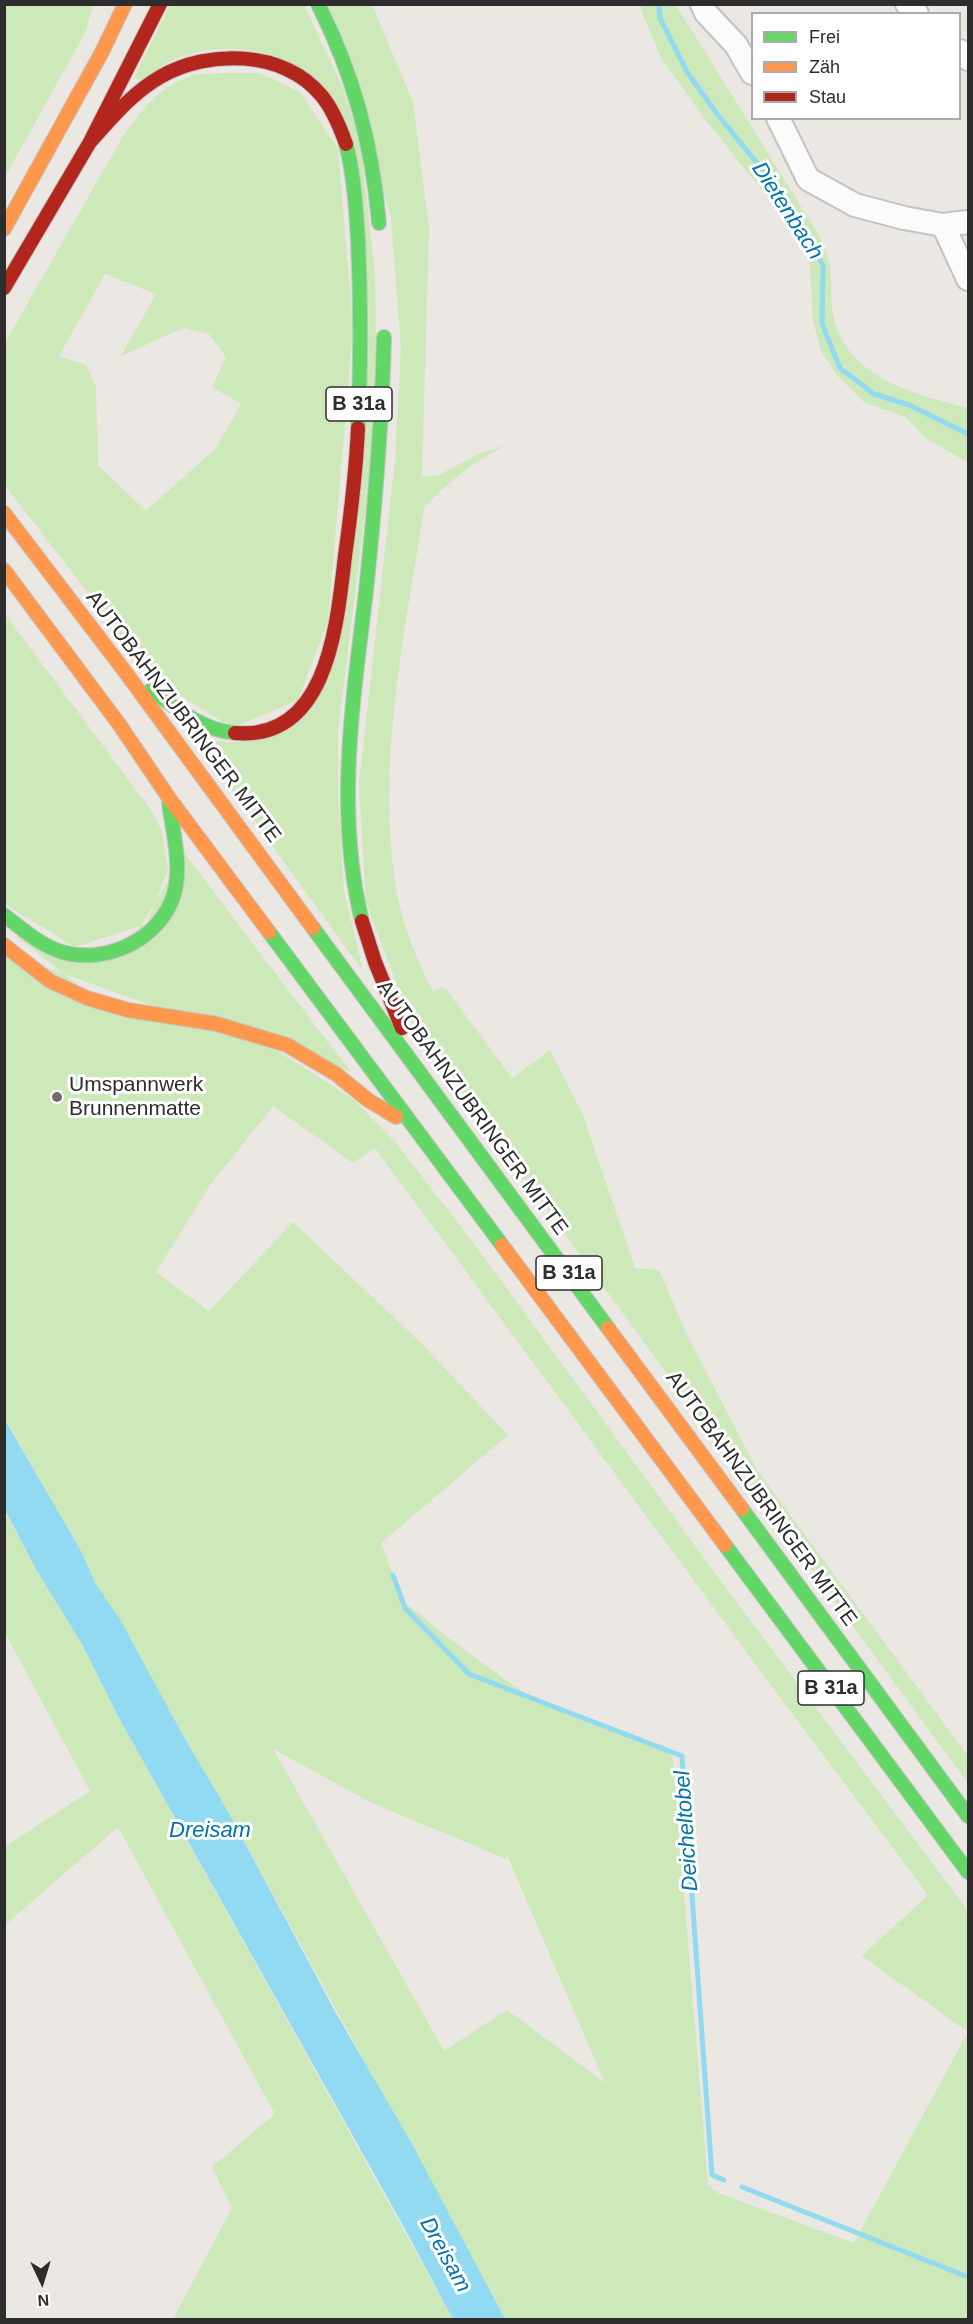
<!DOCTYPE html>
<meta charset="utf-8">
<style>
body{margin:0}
#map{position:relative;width:973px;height:2324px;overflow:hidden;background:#ebe7e2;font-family:Helvetica,sans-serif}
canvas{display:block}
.frame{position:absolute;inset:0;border:6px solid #2d2d2d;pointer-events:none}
.legend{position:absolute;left:751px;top:12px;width:210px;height:108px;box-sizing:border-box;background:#fff;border:2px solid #ababab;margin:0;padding:8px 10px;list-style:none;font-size:18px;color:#2d2d2d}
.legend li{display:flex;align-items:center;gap:12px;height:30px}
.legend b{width:30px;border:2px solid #ababab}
.north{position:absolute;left:12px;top:2252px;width:60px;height:60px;-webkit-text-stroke:4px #fff;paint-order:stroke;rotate:176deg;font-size:16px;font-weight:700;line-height:24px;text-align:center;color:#2d2d2d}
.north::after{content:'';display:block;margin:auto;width:21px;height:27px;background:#2d2d2d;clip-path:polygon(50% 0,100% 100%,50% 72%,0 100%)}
</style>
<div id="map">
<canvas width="973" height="2324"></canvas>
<div class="frame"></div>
<ul class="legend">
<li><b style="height:8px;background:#63d668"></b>Frei</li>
<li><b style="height:8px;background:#ff974d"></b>Zäh</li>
<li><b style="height:8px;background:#b3261e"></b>Stau</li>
</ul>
<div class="north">N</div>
</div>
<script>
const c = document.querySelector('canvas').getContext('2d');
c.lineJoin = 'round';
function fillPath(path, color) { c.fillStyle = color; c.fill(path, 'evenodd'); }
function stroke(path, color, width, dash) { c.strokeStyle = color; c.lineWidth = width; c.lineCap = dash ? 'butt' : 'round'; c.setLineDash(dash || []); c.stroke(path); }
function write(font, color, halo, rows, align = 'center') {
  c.font = font + ' Helvetica,sans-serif'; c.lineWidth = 6; c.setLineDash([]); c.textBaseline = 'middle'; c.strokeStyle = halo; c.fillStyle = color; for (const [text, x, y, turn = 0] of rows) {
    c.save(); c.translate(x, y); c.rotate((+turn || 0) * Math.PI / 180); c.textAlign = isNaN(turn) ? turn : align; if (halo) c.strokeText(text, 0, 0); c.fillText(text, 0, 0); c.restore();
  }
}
fillPath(new Path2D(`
 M5,4L93,5L86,31L5,177Z
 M170,5H304L344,90L361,146L375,275L376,346L370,472L338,731V794L344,891L363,971L193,736C239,749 285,743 315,701C343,661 347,604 353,556C367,451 373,346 365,240C362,210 361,178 353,148C344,115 326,85 296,66C258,44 203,43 165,64C155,70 147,81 136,80L135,75Z
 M327,5H372L413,102L429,228L422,477L439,475L480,453L504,446C473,462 448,482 424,508C405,634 374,770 398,898C405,931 418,962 433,992L441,987L446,989L512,1078L550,1050L583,1115L635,1268L659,1270L687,1335L757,1470L968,1756V1783L464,1097L410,1020L366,902L359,784L395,460L401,349L391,217Z
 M641,5H676L820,237C823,245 827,254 829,263C833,279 830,297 833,314C845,378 914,394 968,408V463L926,438L907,418L864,402L838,376L821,351L813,321L810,267L805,251L790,225L704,118L660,56L642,12Z
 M260,73L300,92L338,149L353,327L328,621L298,700L232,728L154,679L5,485V343L122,138C140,112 159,87 190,76C202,72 245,74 260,73ZM105,274L156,294L121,356L183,328L209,334L226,357L212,387L241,404L216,448L146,511L98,465L96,387L86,365L59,356Z
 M4,613L154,814L161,830L168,869L147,924L75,947L5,904Z
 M185,854L333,1049L352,1072L86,991L16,936L120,959Z
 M4,952L279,1052L353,1099L397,1144L480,1252L723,1584L968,1911V2319H505L226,1808L185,1739L121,1621L96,1584L80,1549L5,1418ZM273,1106L353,1163L375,1148L793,1715L928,1895L862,1956L968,2032L854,2243L718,2193L708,2185L672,1749L566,1710L538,1703L451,1640L403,1601L381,1543L508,1435L422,1344L293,1222L209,1311L156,1272L211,1184ZM273,1749L372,1803L506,1859L507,1855L605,2083L507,2010L444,2051Z
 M4,1510L37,1571L82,1644L119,1718L453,2319H173L232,2208L212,2167L275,2114L118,1827L5,1925V1847L90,1791L5,1633Z`), '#cde8b9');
fillPath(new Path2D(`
 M4,1418L80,1549L96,1584L121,1621L185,1739L226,1808L337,2015L412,2144L505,2319H453L400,2220L119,1718L82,1644L37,1571L5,1510Z`), '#91daf1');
stroke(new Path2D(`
 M659,4L660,18L687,72L717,114L762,169L823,265L822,324L840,368L874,394L909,405L968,434
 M393,1575L405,1608L469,1674L682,1756L712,2175L724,2180
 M742,2187L968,2277`), '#91daf1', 5);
const street = new Path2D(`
 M702,4L706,13L736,45L752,73
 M907,4L917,14
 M960,51L968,59
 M778,118L808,179L855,205L904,218L943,225
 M968,222L943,225L968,279`);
const fast = new Path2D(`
 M318,4C354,76 372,143 379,223
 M346,144C354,175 356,208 358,240C361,303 361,365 358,428
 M151,690C177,709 202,730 235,733
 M4,915C22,929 40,945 62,952C106,965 161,939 174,894C182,865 173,833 169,803
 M362,921C335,811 353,701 366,591C375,506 382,422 384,337
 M313,928L608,1328
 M269,932L502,1245
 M742,1509L968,1816
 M725,1545L968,1872`);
const slow = new Path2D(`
 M4,229L102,52L125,4
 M4,513L123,669L313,928
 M4,570L119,724L169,798L269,932
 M4,945L50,981L87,998L128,1010L217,1024L287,1045L336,1074L368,1100L396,1117
 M502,1245L725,1545
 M608,1328L742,1509`);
const jam = new Path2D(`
 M90,142C112,118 131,94 160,77C208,49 284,50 321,95C333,109 340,127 346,144
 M4,288L90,142L160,4
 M235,733C329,741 337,622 345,556C351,513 356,471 358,428
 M362,921L375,962L402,1028`);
stroke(street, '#c4c3c3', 26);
stroke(fast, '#c6c4c3', 16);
stroke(slow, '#c6c4c3', 16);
stroke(jam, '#c6c4c3', 16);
stroke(street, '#fcfbfb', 22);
stroke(fast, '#63d668', 14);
stroke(slow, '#ff974d', 14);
stroke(jam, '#b3261e', 14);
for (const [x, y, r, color] of [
 [57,1097,6,"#706e6c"]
]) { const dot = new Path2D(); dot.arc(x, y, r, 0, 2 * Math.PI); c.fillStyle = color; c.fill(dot); stroke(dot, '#fff', 2); }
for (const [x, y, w] of [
 [359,404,66],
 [569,1273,66],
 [831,1688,66]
]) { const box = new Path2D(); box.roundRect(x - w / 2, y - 17, w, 34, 4.5); c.fillStyle = '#fff'; c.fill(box); stroke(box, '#2d2d2d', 1.5); }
write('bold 20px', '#2d2d2d', null, [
 ["B 31a",359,404],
 ["B 31a",569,1273],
 ["B 31a",831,1688]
]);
write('21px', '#2d2d2d', '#fff', [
 ["AUTOBAHNZUBRINGER MITTE",183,717,53],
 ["AUTOBAHNZUBRINGER MITTE",472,1108,54],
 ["AUTOBAHNZUBRINGER MITTE",761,1499,54]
]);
write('21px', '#2d2d2d', '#fff', [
 ["Umspannwerk",69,1085],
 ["Brunnenmatte",69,1109]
], 'left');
write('italic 22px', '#0374ab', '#fff', [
 ["Dietenbach",787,211,57],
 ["Dreisam",210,1831],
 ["Deicheltobel",687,1831,-94],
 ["Dreisam",445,2255,61]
]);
</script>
